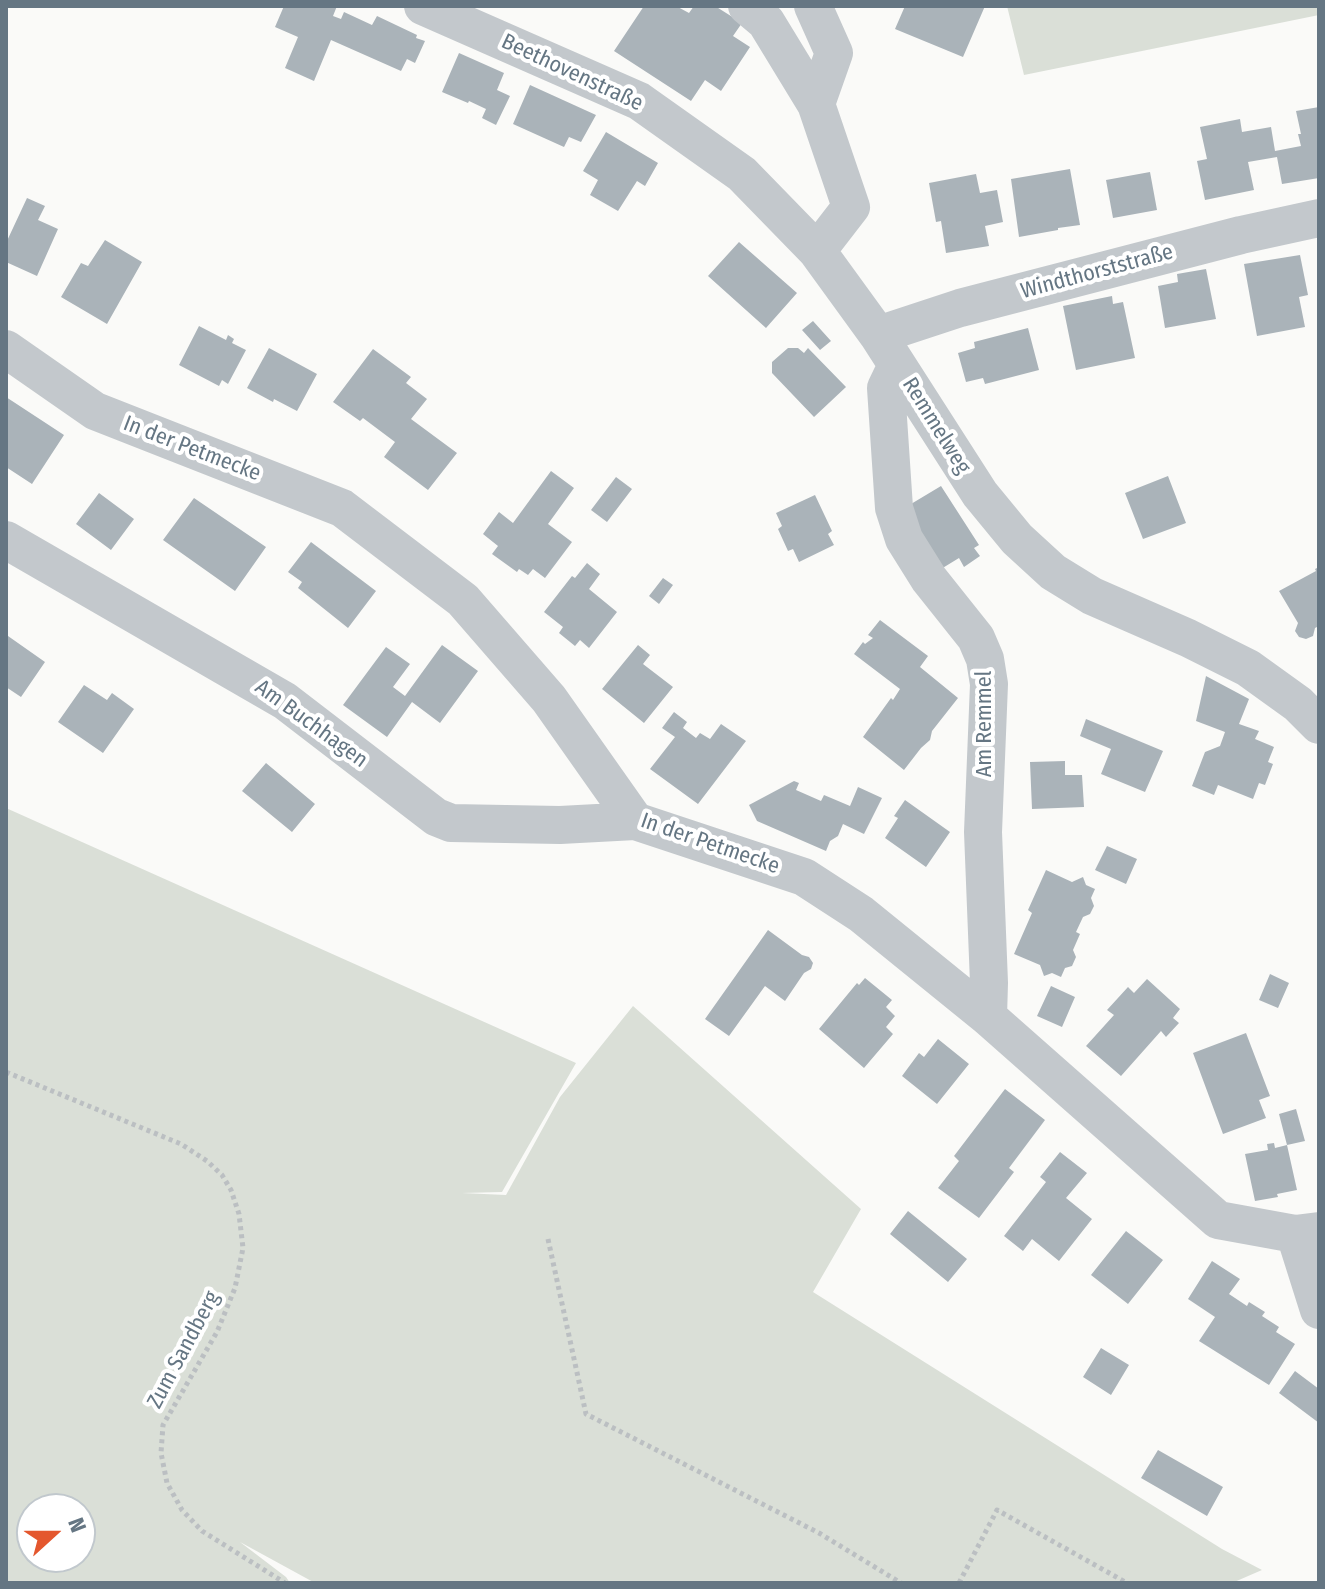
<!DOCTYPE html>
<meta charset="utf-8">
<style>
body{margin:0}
#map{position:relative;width:1325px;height:1589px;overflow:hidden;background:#fafaf8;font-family:"Fira Sans Condensed",sans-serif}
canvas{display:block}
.frame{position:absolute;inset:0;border:8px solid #657683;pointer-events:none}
.north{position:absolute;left:16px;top:1493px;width:80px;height:80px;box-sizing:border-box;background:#fff;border:2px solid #c1c8cd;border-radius:50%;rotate:69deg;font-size:22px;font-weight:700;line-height:32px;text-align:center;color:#657683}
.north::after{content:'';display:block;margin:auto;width:28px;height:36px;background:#e4572e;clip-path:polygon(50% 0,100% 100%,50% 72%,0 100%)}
</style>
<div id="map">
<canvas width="1325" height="1589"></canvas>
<div class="frame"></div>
<div class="north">N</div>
</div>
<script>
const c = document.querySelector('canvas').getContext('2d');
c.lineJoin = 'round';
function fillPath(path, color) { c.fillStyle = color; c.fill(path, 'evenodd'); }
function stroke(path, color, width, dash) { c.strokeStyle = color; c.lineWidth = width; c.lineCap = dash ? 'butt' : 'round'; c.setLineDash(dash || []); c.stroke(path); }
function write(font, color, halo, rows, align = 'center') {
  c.font = font + ' "Fira Sans Condensed",sans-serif'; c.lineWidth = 8; c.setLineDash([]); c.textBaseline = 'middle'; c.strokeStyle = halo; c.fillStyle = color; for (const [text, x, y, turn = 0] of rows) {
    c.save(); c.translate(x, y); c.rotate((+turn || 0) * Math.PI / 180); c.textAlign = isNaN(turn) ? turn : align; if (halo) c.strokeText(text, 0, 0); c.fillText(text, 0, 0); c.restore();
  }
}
fillPath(new Path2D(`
 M1007,6H1319V15L1024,75Z
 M6,808L576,1063L502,1192L462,1193L506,1195L560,1097L633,1006L861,1209L813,1292L1222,1549L1262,1570L1232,1583H315L240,1542L286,1577L290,1583H6ZM32,1509H80V1557H32Z`), '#dadfd7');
fillPath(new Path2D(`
 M284,6H337L333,16L341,19L344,12L372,25L377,16L417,35L416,38L425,41L415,63L407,59L401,71L331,40L314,81L285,68L298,37L275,27Z
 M644,6H676L689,13L694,6H715L742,23L733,36L750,47L721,91L705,80L691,101L614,51Z
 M905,6H985L963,57L895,29Z
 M459,53L504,73L497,90L510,96L496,125L482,118L486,109L469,101L468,103L442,92Z
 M530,85L596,115L581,142L569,137L564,147L513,124Z
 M1319,107V178L1282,184L1277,157L1248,162L1254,190L1205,200L1197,161L1207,159L1200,127L1240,119L1242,132L1271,127L1275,151L1301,146L1298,134H1301L1296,111Z
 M606,132L658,163L645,186L637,181L618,211L590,195L598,180L583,171Z
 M1070,169L1080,225L1058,228V230L1019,237L1011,179Z
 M1150,172L1157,210L1113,218L1106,180Z
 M976,174L980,193L997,190L1003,222L985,226L989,246L946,253L941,221L936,222L929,183Z
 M27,198L45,206L38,220L58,229L37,276L6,262V243Z
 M105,240L142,262L107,324L61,297L81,263L88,266Z
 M739,242L797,293L766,328L708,276Z
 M1300,255L1308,295L1299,297L1305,327L1257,336L1244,264Z
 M1206,269L1216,319L1165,328L1158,286L1178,282L1177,274Z
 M1112,296L1113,304L1123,302L1135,358L1076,370L1063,306Z
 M813,321L831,341L820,350L802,330Z
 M199,326L226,340L228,335L234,339L232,343L246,350L228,384L222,380L219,386L179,365Z
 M1028,328L1039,370L985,384L983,378L966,382L958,353L975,348L974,342Z
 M269,348L317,374L297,411L274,399L273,402L247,388Z
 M788,348H798L804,353L808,348L846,387L814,417L772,373V362Z
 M373,349L411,377L406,383L427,399L411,419L457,453L428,490L384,457L395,442L363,418L360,421L333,402Z
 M6,397L64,435L32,484L6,467Z
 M551,471L574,488L548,524L572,542L545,578L533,569L528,575L519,569L517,572L492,554L498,546L483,534L499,512L513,523Z
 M1168,476L1186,523L1143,539L1125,493Z
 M616,477L632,489L607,522L591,510Z
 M941,486L979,545L974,548L980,556L964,567L959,558L941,569L906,507Z
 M99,493L134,519L111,550L76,524Z
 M815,495L832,531L828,534L834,545L799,562L793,549L788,551L778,529L782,526L776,513Z
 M194,498L266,547L235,591L163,540Z
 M311,542L376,591L348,628L298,588L302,582L288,572Z
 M587,563L600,574L589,589L617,612L589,648L580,640L575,646L559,633L563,627L544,612L572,576L575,578Z
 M1319,567V626L1315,628L1313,636L1306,639L1299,637L1295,631L1298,623L1279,591L1316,571L1315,569Z
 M663,578L673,585L659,604L649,596Z
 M880,620L928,656L920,667L958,698L932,731L930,740L921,748L904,770L863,737L891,698L893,700L900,689L854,654L863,642L865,644L873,638L868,635Z
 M8,636L45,662L21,697L6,687V639Z
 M442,645L478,671L440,723L412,702L387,737L343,705L386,647L410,664L393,687L405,696Z
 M638,645L650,655L643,664L673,687L644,723L602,689Z
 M1206,676L1249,699L1239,724L1259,731L1255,739L1274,747L1268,762L1273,764L1265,785L1259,783L1253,799L1218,785L1214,795L1192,786L1205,752L1220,746L1225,732L1196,721Z
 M84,685L107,700L112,693L134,709L103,753L58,722Z
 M674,712L687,722L683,728L696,738L700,733L710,739L721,724L746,741L698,804L650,769L675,737L662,728Z
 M1086,719L1163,751L1145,792L1101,774L1111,749L1080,736Z
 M1065,761V775H1082L1084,807L1032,809L1030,762Z
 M266,763L315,804L292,832L242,791Z
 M794,781L799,783L796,790L821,801L824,795L850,806L858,787L882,798L864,834L843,824L838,836L830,841L826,851L757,821L749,805Z
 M905,800L950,832L926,867L885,838L898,818L894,816Z
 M1107,846L1137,859L1126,884L1095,870Z
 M1046,870L1072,882L1083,877L1086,885L1095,889L1091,898L1094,906L1090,914L1083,917L1076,932L1080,934L1073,950L1076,957L1072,966L1065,968L1061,977L1052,973L1044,976L1040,965L1014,954L1032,913L1028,910Z
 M768,930L802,955L809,957L813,963L811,969L804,973L785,1001L765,986L729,1036L705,1019Z
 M1270,974L1289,983L1278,1008L1259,1000Z
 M865,978L892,1000L886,1007L895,1016L886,1027L893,1034L864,1068L819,1029L857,983L859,985Z
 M1147,979L1180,1009L1173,1018L1179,1023L1166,1037L1161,1031L1121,1076L1086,1046L1114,1015L1107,1010L1128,987L1134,993Z
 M1051,986L1075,997L1062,1027L1037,1016Z
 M1246,1033L1270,1096L1259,1100L1266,1118L1223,1134L1193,1053Z
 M938,1039L969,1064L937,1104L902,1076L919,1053L924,1057Z
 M1005,1089L1045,1120L1009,1168L1014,1172L979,1218L938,1188L959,1161L954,1156Z
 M1296,1109L1305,1141L1287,1145L1279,1114Z
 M1274,1143L1275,1148L1287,1145L1297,1190L1277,1194L1278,1197L1255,1201L1245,1154L1268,1150L1267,1144Z
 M1060,1152L1087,1173L1066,1198L1092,1219L1059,1261L1032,1239L1023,1251L1004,1236L1046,1182L1040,1177Z
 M908,1211L967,1259L948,1282L890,1234Z
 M1126,1231L1163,1260L1128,1304L1091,1275Z
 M1212,1261L1240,1279L1229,1294L1247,1306L1249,1302L1265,1312L1262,1316L1279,1327L1276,1332L1295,1344L1269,1385L1199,1341L1215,1317L1188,1299Z
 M1101,1348L1129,1365L1111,1395L1083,1377Z
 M1295,1371L1319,1389V1423L1279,1393Z
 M1158,1450L1223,1487L1207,1516L1141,1478Z`), '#aab3b9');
stroke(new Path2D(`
 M6,1072L181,1144L207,1161L222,1175L231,1190L239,1214L243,1248L235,1288L217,1332L163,1425L161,1453L167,1483L182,1510L202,1531L285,1583
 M548,1239L586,1414L819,1533L901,1583
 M959,1583L997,1510L1127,1583`), '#bbbfc2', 5, [4, 4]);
stroke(new Path2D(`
 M423,6L639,101L742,174L817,251L878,335L980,494L1017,539L1053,572L1092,596L1188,638L1248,668L1298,704L1319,725
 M747,6L766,22L816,104L851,207L817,251
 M813,6L834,53L816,104
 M878,335L960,308L1241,235L1319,218
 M6,349L95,411L342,508L463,600L549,699L635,821L804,877L861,914L988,1017L1218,1220L1295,1234L1319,1231
 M897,365L886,388L894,508L904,539L929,579L976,638L985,659L989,684L983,832L989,983L988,1017
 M6,540L285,701L436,817L451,823L560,825L635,821
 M1295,1234L1319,1310`), '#c3c8cc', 38);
write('22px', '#657683', '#fff', [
 ["Beethovenstraße",572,73,25],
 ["Windthorststraße",1097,272,-15],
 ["Remmelweg",936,426,58],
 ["In der Petmecke",192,449,21],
 ["Am Buchhagen",311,724,36],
 ["Am Remmel",985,724,-90],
 ["In der Petmecke",710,844,19],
 ["Zum Sandberg",184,1350,-62]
]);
</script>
